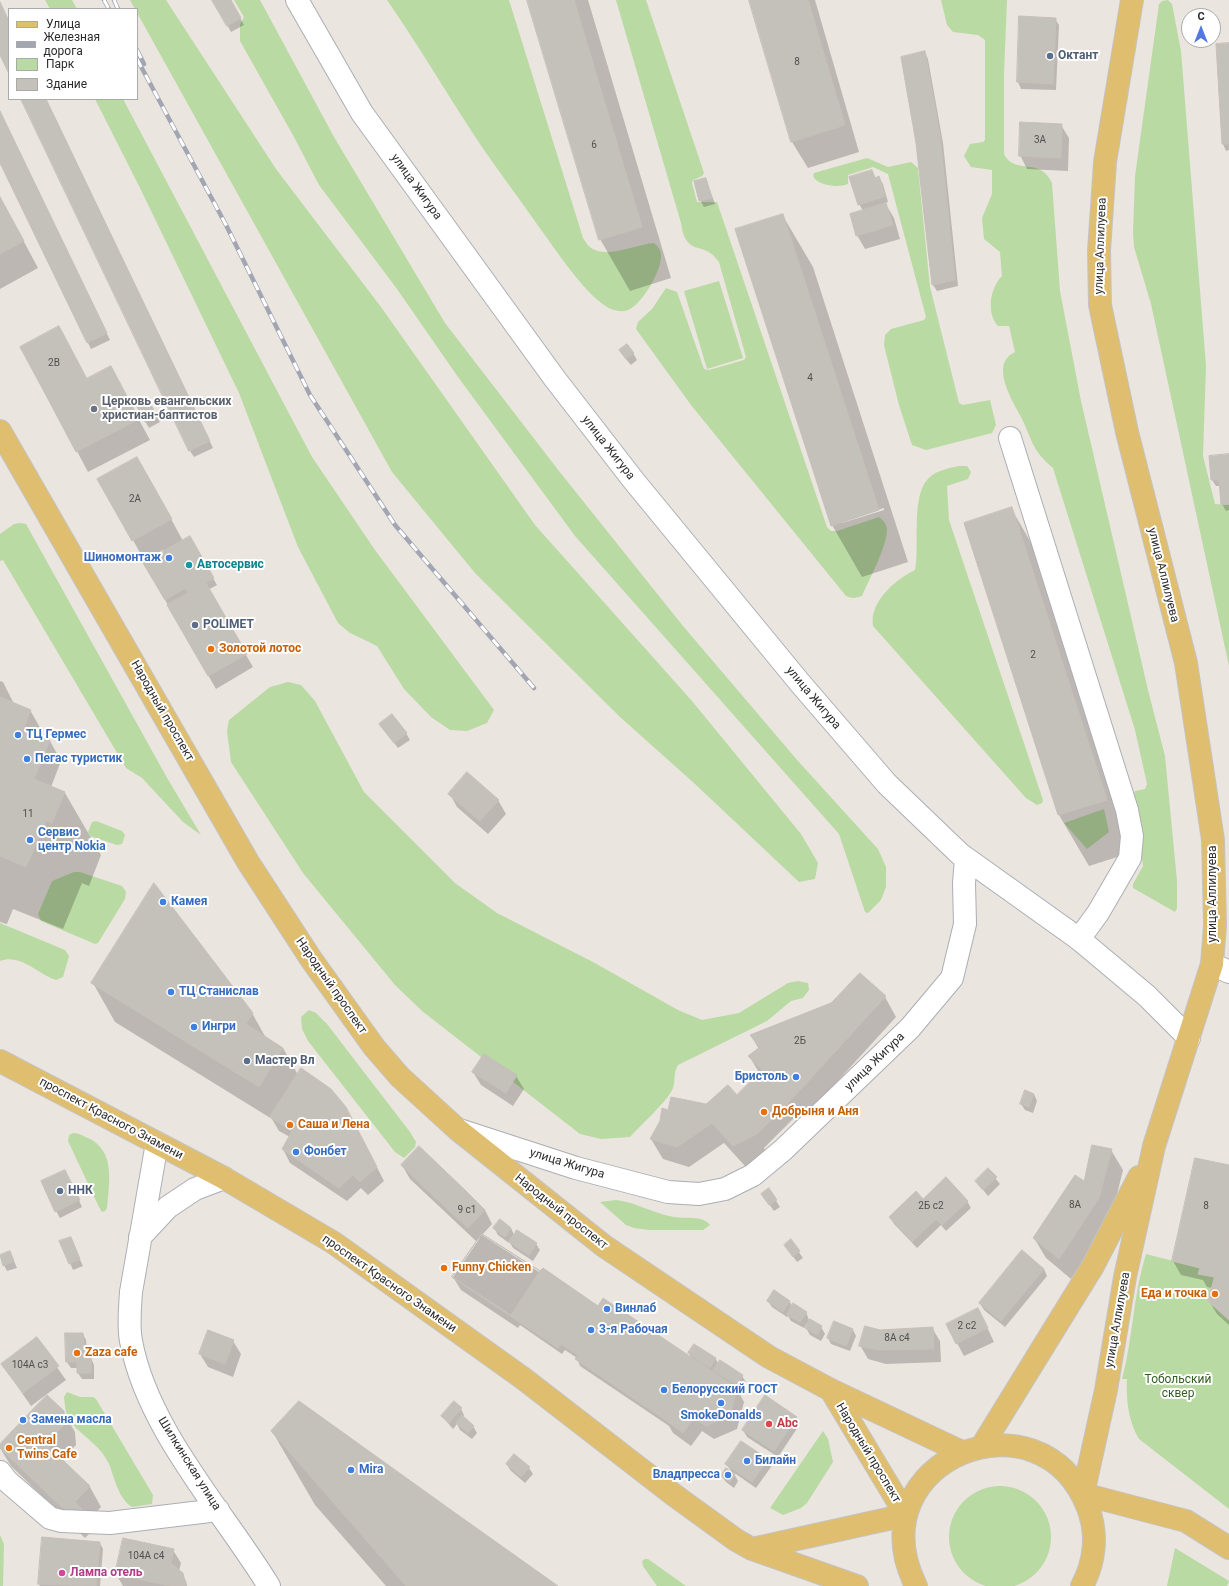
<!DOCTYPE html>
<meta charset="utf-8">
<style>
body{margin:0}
#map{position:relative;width:1229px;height:1586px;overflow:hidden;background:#ebe5df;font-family:Roboto,sans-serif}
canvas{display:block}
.legend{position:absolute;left:8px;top:8px;width:130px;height:92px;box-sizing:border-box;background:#fff;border:1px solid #aaa;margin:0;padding:5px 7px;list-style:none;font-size:12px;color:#2b2b2b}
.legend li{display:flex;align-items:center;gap:8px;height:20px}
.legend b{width:20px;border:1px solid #aaa}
.north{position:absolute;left:1181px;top:8px;width:40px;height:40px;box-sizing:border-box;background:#fff;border:1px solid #aaa;border-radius:50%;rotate:0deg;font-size:11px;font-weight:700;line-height:16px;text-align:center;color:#2b2b2b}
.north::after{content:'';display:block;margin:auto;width:14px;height:18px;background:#5377e3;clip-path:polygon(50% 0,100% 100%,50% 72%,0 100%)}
</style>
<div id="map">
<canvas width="1229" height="1586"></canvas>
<ul class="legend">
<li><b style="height:5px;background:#dfbe70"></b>Улица</li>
<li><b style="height:5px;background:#a2a6b2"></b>Железная дорога</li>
<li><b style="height:11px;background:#b9daa2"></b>Парк</li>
<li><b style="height:11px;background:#c4c0ba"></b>Здание</li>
</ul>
<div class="north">С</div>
</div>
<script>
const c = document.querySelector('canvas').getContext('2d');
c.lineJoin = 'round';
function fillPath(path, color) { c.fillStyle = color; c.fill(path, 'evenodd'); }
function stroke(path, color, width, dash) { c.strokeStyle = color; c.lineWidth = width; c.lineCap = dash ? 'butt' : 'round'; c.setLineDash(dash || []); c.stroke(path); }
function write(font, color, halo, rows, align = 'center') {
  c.font = font + ' Roboto,sans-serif'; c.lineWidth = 4; c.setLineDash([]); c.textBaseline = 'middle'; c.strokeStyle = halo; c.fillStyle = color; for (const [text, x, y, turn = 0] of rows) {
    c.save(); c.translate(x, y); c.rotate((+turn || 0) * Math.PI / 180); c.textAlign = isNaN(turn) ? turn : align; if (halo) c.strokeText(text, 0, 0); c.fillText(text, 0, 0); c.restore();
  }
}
fillPath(new Path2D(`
 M45,0H72L77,9H50Z
 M130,0H166L276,169L381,307L535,525L692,701L801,834L818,863L815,879L799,882L695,784L620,717L475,573L392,472Z
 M234,0H260L334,137L445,323L559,471L683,626L798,761L878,849L886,867V887L881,900L868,913L865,912L839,834L575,536L458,377L397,289L319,185L294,137L240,41V24L244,17Z
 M387,0H509L583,238C585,241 588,246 591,248C607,259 637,244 654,243C658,246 661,250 661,255C662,270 643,302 630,309C623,313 614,311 607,307C582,291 557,251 539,227C521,201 502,176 484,150C451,101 421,49 387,0Z
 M616,0H646L704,173L702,176L693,180L692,183L697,202H717L827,527L831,531H837L879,517C883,520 887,524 887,530C887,546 869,580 862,596C856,598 852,599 846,596L691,405L636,329L638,322L652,309L666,288L677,292L704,369L709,370L744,360L746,357L719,262C704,239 686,259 681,223Z
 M941,0H1007L1004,74V154C1015,176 1040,156 1052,183L1060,291L1081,401L1148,690L1165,756L1177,881V908L1175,912L1133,888V884L1143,866L1134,794L1135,791L1145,789L1147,784L1135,730L1053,468C1032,451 1032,439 1021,417C1012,400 989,364 1015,352L1009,326H998C986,313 990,288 1002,276L1000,252L984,239L982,218L992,194V170L971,167L964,156L970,144L983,142L985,140V40L978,35L953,32L947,25Z
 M1168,0L1172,4L1181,51L1206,366L1203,456L1215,504L1229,505V666L1151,304L1134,247L1133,233L1135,176L1159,4L1162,1Z
 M95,99H123L312,457L375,550L494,710L487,723L467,731L450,730L431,717L404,689L377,646L350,633L338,623L298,547L239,393L140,188Z
 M867,158L888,167L911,162L918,168L930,287L959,403L963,405L990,400L996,425L992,433L926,450L912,445L899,405L884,345L885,335L891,329L924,320L926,317L888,174L873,167L848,175V184C838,188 818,186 813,176L814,173Z
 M719,281L743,358L707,369L684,291Z
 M959,466H967L971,472L968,479L947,486L949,520L1043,800L1042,803L1037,805L1026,798L873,626C869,602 896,579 915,570C920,546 910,493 930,477C938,470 950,468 959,466Z
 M20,523L26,524L166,776L201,835L183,822L142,778L126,768L3,560L0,561V534L14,524Z
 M288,682L301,685L315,701L364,792L455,883L497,913L593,962L678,1010L702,1020L739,1013L788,983L798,981L808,983L809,990L803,998L791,1001L767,1021L678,1065C672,1074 677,1083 671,1092C664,1104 640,1126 630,1137L601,1139L580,1134L422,1011L395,985L303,873L231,762L227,731L229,720L270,687Z
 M1104,809L1109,832L1087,849L1064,823Z
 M96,821L122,831L125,835L122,844L117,845L90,836L88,832L92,822Z
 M74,872H80L122,886L126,892L125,899L98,943L95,944L41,921L38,914L52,881Z
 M0,923L65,950L69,956L63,977L56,980C38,974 20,953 0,961Z
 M309,1010L316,1013L327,1024L410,1132L416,1142L415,1147L404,1158L395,1152L308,1041L302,1029L301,1017Z
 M73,1133C79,1133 83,1136 88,1138C116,1151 109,1183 107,1208L105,1211L102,1212L99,1207L68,1141L69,1135Z
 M616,1200C636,1202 654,1214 674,1217C684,1219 703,1215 710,1225L703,1230H649L634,1228L626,1225L600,1202Z
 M1146,1254L1200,1268L1199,1274L1214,1277L1208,1301L1229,1320V1509L1139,1439C1128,1421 1126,1399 1127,1379H1122C1133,1338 1133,1295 1146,1254Z
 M67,1392L80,1397H93L96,1399L153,1495L152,1504L132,1507C118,1498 115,1479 109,1464C99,1443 82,1437 70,1421C65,1414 65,1404 64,1397Z
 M823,1431L828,1439L833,1462L807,1503L801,1508L783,1515L770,1508Z
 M949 1537a51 51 0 1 1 102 0a51 51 0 1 1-102 0Z
 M0,1535L4,1544L3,1586H0Z
 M1175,1548L1229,1581L1227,1586H1167Z
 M645,1559H648L686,1586H657L643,1566L642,1561Z`), '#b9daa2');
fillPath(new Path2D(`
 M213,0H230L244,25L231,32Z
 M529,0H588L671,278L630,291L600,239Z
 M750,0H815L859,152L808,168L792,142Z
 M1020,17L1055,19L1059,25L1056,90L1021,89L1018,82Z
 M1229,44V150L1226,151L1223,144L1217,45Z
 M925,53L928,59L943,143L958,286L937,291L933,285L917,143Z
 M22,99H46L213,448L194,457L190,451Z
 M0,112L110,340L91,349L0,161Z
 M1061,125L1069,138L1068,171L1027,169L1020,155Z
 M872,171L876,179L879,178L883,184L888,202L885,203L894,218L900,239L865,249L857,235L863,211L859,204Z
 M706,179L715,204L704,207L700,200Z
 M0,197L38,268L0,289Z
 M783,216L813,267L908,562L862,577L832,525ZM884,508V510L842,523V521Z
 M22,347L87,380L111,368L150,440L88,472Z
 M633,353L637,360L631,365L624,357Z
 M150,404L160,422L149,428L145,421Z
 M1229,455V510L1226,511L1222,504L1221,486H1216L1212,480Z
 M149,478L183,541L189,537L217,585L208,590L253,667L216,689L144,563L164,552L163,550L144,560L133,540Z
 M1011,508L1041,560L1136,851L1089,866L1059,815L965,523Z
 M0,681L3,682L14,704L30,710L42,731L39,737L50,741L61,761L51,787L65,793L101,855L89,886L82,883L63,929L13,909L7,924L0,922Z
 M384,730L406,733L410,740L398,748Z
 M450,794L498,800L506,814L488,834L457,807Z
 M93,983L252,1013L266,1038L283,1048L298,1075L353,1121L384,1181L368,1195L361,1188L347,1201L290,1163L283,1149L290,1137L279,1131L272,1119L115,1022Z
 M885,997L896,1017L804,1118L799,1113L764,1148L767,1155L745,1166L724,1143L689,1167L663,1159L651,1139L669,1111L706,1105L737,1096L760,1074L749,1056L759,1049L751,1036Z
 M473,1072L516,1076L524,1089L513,1106L481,1085Z
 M1034,1094L1037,1101L1033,1113L1025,1110L1021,1104Z
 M1111,1150L1123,1170L1111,1219L1071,1279L1046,1258L1034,1238Z
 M1196,1159L1229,1166V1325L1217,1314L1209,1301L1212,1288L1207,1287L1203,1280L1181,1275L1173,1261Z
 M402,1165L485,1210L492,1224L482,1235L539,1272L692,1359L689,1353L716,1359L718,1364L742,1376L746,1382L740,1390L736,1387L744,1402L737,1429L714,1439L702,1431L691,1446L673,1433L669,1426L580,1366L577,1358L565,1350L562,1354L520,1325L518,1328L461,1290L453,1277L480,1238L476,1241L410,1179Z
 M988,1169L1000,1184L988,1196L976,1181Z
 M68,1177L82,1207L60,1218L56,1211Z
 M769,1190L780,1207L774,1211L766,1200Z
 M923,1200L967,1201L971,1208L946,1231L941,1225L917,1248L894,1224L890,1217Z
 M494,1228H511L514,1235L536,1244L540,1250L533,1261L513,1248L509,1241V1243L498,1235Z
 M70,1238L83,1266L73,1270L70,1263Z
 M791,1241L803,1258L797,1262L785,1245Z
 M10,1252L17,1268L7,1271L4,1265Z
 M1044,1269L1047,1276L1005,1327L984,1310L980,1303Z
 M774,1291L790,1302L792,1307L806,1312L809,1320L821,1327L825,1334L821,1341L810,1335L806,1328L808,1324L807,1323L804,1328L791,1321L788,1316L787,1317L772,1307L768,1301Z
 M985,1323L994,1342L964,1356L957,1343Z
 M932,1328L940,1341L941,1362L886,1364L868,1359L860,1345L880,1331Z
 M853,1330L856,1336L850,1351L831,1344L828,1338Z
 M83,1334L86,1340L87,1349L94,1365V1379H82L78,1373V1368H71L67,1362Z
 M36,1338L66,1380L31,1406L2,1364Z
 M233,1341L241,1354L233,1377L208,1367L200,1354Z
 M461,1409L464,1415L463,1417L473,1426L477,1433L472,1439L460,1430L457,1424L453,1429L442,1416Z
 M63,1412L75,1432L76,1445L62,1460L90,1487L101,1507L88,1521L93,1530L85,1538L11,1466L0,1448V1445Z
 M796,1417L800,1424L778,1457L747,1437L743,1430Z
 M272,1431L557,1586H386L315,1505Z
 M767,1460L771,1467L756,1488L733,1472L738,1481L734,1488L726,1482L722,1476L732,1472L726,1464Z
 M507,1464L529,1468L533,1474L525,1483L510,1470Z
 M100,1543L103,1549L100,1586H40L39,1584Z
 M173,1550L181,1563L179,1571L186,1581L187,1586H123L116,1574Z`), '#0003');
const building = new Path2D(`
 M212,0H231L241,18L227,26Z
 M527,0H574L642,227L599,240Z
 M749,0H808L845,125L791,142Z
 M0,2L9,21V74L0,55Z
 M1019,16L1056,18L1053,84L1017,82Z
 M1229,43V144H1222L1216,44Z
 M925,51L940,136L955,280L932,285L916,143L901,57Z
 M21,99H46L210,441L189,451Z
 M0,111L107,333L87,343L0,163Z
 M1020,122L1062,124L1061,158L1019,156Z
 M872,170L875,178L879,176L886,196L858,205L849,177Z
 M706,178L712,198L699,201L694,181Z
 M0,197L24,241L0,254Z
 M886,203L893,225L856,236L850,214Z
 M783,214L879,510L831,526L735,229Z
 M59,326L87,379L48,399L20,347Z
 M627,344L634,353L626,359L619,350Z
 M111,366L139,419L76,452L48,399Z
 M147,397L157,416L145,422L135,403Z
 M1229,454V504L1221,505L1219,480H1211L1209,456Z
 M137,457L172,519L132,541L97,479Z
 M1012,507L1107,800L1058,815L964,523Z
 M190,536L214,578L188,593L164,551Z
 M164,551L185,588L165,600L143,563Z
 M206,583L247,654L208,676L167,605Z
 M0,697L31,710L23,729L50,740L34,779L0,765Z
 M392,714L407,733L394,743L379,724Z
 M0,765L65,792L52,823L46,821L26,867L0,856Z
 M467,772L499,800L480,821L448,794Z
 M154,883L253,1013L246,1024L283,1048L259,1087L91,983Z
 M860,973L886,996L792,1099L748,1056L760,1047L750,1035L831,1003Z
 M484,1054L517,1075L506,1093L472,1072Z
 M301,1068L331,1089L346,1107L377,1167L360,1182L353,1175L339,1188L282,1149L292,1131L270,1117Z
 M762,1070L792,1099L757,1134L727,1105Z
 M728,1085L737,1095L727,1105L757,1134L733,1146L712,1123L677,1147L650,1139L660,1121L662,1108L668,1110L671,1097L706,1104Z
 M1025,1090L1034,1094L1029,1107L1020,1104Z
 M1092,1145L1112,1149L1099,1198L1059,1259L1033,1238L1075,1175L1084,1181Z
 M419,1146L466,1191L448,1210L401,1165Z
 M1195,1158L1229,1165V1228L1214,1277L1198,1274L1200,1268L1172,1261Z
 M988,1168L997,1177L983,1190L975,1181Z
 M65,1170L80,1200L55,1212L41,1181Z
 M946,1177L968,1201L942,1225L936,1219L912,1242L889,1217L916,1191L923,1199Z
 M769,1188L777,1200L769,1205L761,1194Z
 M466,1191L485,1210L468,1228L448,1210Z
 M500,1219L511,1228L505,1237L493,1228Z
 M1229,1228V1320L1208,1301Z
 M517,1230L537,1243L529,1255L509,1242Z
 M482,1234L540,1271L511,1315L452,1277Z
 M482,1234L540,1271L543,1268L598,1306L603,1298L703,1365L664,1419L575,1359L578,1355L561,1344L558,1348L452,1277Z
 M71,1237L80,1259L69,1264L59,1241Z
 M791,1239L800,1251L793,1257L784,1245Z
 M1022,1250L1044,1269L1001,1321L979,1303Z
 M10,1251L14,1261L3,1266L0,1255Z
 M774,1290L790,1301L783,1312L767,1301Z
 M793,1303L807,1312L800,1322L787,1315Z
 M978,1308L988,1328L956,1344L946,1324Z
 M810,1319L822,1326L817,1335L805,1328Z
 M834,1321L853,1329L846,1346L827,1338Z
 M865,1326L880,1330L933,1327L934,1349L878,1350L859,1346Z
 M208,1330L234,1340L225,1364L199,1354Z
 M65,1333H83L84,1348H87V1357H91V1373H77V1362H66Z
 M37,1337L59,1366L23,1393L1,1364Z
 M694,1344L716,1358L710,1368L688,1353Z
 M720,1360L743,1375L737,1385L713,1370Z
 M703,1365L737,1388L730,1416L706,1426L694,1418L683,1433L664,1419Z
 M47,1395L64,1411L65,1424L46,1444L90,1486L75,1502L82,1509L73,1518L0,1448V1444Z
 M765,1395L797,1417L774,1451L742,1430Z
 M299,1401L451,1510L558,1586H406L271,1431Z
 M454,1401L462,1408L449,1423L441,1416Z
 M462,1415L474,1426L468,1433L456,1423Z
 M741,1441L768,1459L752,1482L725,1464Z
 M514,1454L530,1467L521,1477L506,1464Z
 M726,1468L735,1474L730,1482L721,1476Z
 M42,1537L100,1542L96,1586L38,1584Z
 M123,1538L174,1549L166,1585L115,1574Z
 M171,1563L183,1573L186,1586L166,1585Z`);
fillPath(building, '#c4c0ba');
stroke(building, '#c6c0b9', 1);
const street = new Path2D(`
 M1010,438L1127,810L1132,836L1130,858L1098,913L1079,939
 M1212,964L1229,972
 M0,1472L7,1481L50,1518L61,1521L110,1523L218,1510`);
const secondary = new Path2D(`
 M297,0L362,113L555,379L634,481L800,683L887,784L960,854L1079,939L1147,996L1189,1038
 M459,1130L576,1168L668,1192L699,1194L725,1189L753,1175L783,1150L910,1028L952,978L965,924L964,883L966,859
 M157,1143L131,1292C130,1309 128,1325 131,1341C147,1429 223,1511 269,1586
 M140,1237L168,1207L195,1189L224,1178`);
const primary = new Path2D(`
 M0,431L248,862L311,959L374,1047L400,1077L457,1129L604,1246L769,1357L831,1390L962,1452
 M0,1061L224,1178L334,1243L524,1379L674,1495L736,1540L752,1549L857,1586
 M831,1390L906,1515
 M982,1446L1093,1266L1139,1177
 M1083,1494L1106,1390L1125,1277L1154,1146L1212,964L1215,925L1213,840L1186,663L1127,432L1100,305L1099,251L1105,162L1132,0
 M1083,1494L1186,1521L1229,1548
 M752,1549L906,1515
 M916,1586C854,1460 1041,1385 1088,1508C1098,1534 1095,1562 1082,1586`);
stroke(street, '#abaeb5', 24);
stroke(secondary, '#abaeb5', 24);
stroke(primary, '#c4c4c4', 24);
stroke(street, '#fff', 22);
stroke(secondary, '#fff', 22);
stroke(primary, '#dfbe70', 22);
const rail = new Path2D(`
 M104,0L109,9
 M114,0L118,9
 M137,50L144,64
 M137,59L226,225L310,395L395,525L534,688`);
stroke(rail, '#a2a6b2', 4.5);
stroke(rail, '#fff', 3, [9]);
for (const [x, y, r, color] of [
 [1050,56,4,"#5c6f8a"],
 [94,409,4,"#6b7280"],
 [169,558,4,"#3f7fe0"],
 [189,565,4,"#0f9aa8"],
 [195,625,4,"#5c6f8a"],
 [211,649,4,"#e8710a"],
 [18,735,4,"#3f7fe0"],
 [27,759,4,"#3f7fe0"],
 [30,840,4,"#3f7fe0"],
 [163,902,4,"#3f7fe0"],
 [171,992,4,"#3f7fe0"],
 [194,1027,4,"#3f7fe0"],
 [247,1061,4,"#5c6f8a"],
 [796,1077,4,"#3f7fe0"],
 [764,1112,4,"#e8710a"],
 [290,1125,4,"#e8710a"],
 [296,1152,4,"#3f7fe0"],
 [60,1191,4,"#5c6f8a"],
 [444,1268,4,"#e8710a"],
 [1215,1294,4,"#e8710a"],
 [607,1309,4,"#3f7fe0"],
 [591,1330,4,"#3f7fe0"],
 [77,1353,4,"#e8710a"],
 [664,1390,4,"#3f7fe0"],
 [721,1403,4,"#3f7fe0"],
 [23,1420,4,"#3f7fe0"],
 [769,1424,4,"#e0444e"],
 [9,1448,4,"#e8710a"],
 [747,1461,4,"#3f7fe0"],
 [351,1470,4,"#3f7fe0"],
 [728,1475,4,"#3f7fe0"],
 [62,1573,4,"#d1479c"]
]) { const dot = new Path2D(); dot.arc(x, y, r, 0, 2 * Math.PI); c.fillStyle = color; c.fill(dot); stroke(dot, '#fff', 1.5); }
write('10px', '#51504f', null, [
 ["8",797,62],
 ["3А",1040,140],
 ["6",594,145],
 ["2В",54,363],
 ["4",810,378],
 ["2А",135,499],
 ["2",1033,655],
 ["11",28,814],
 ["2Б",800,1041],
 ["8А",1075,1205],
 ["2Б с2",931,1206],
 ["8",1206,1206],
 ["9 с1",467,1210],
 ["2 с2",967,1326],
 ["8А с4",897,1338],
 ["104А с3",30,1365],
 ["104А с4",146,1556]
]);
write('bold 12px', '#4e5e75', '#fff', [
 ["Октант",1058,56],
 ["POLIMET",203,625],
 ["Мастер Вл",255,1061],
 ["ННК",68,1191]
], 'left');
write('12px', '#2b2b2b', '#fff', [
 ["улица Жигура",416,187,54],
 ["улица Аллилуева",1101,246,-88],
 ["улица Жигура",608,448,52],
 ["улица Аллилуева",1163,575,76],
 ["улица Жигура",813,698,50],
 ["Народный проспект",162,711,60],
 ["улица Аллилуева",1213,894,-90],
 ["Народный проспект",331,986,55],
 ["улица Жигура",875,1062,-44],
 ["проспект Красного Знамени",111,1119,28],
 ["улица Жигура",567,1164,17],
 ["Народный проспект",561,1212,38],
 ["проспект Красного Знамени",389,1284,35],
 ["улица Аллилуева",1118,1320,-80],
 ["Народный проспект",868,1453,59],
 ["Шилкинская улица",189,1464,58]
]);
write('bold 12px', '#5b616d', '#fff', [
 ["Церковь евангельских",102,402],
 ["христиан-баптистов",102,416]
], 'left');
write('bold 12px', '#366cbe', '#fff', [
 ["Шиномонтаж",161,558,"right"],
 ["ТЦ Гермес",26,735],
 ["Пегас туристик",35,759],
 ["Сервис",38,833],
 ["центр Nokia",38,847],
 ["Камея",171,902],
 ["ТЦ Станислав",179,992],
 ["Ингри",202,1027],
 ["Бристоль",788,1077,"right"],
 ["Фонбет",304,1152],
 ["Винлаб",615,1309],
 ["3-я Рабочая",599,1330],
 ["Белорусский ГОСТ",672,1390],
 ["SmokeDonalds",721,1416,"center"],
 ["Замена масла",31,1420],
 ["Билайн",755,1461],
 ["Mira",359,1470],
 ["Владпресса",720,1475,"right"]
], 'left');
write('bold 12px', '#0d838f', '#fff', [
 ["Автосервис",197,565]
], 'left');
write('bold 12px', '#c56008', '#fff', [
 ["Золотой лотос",219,649],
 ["Добрыня и Аня",772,1112],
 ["Саша и Лена",298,1125],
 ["Funny Chicken",452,1268],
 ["Еда и точка",1207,1294,"right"],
 ["Zaza cafe",85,1353],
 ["Central",17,1441],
 ["Twins Cafe",17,1455]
], 'left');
write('12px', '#345f24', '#fff', [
 ["Тобольский",1178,1380],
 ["сквер",1178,1394]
]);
write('bold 12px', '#be3a42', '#fff', [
 ["Abc",777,1424]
], 'left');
write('bold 12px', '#b23c85', '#fff', [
 ["Лампа отель",70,1573]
], 'left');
</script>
